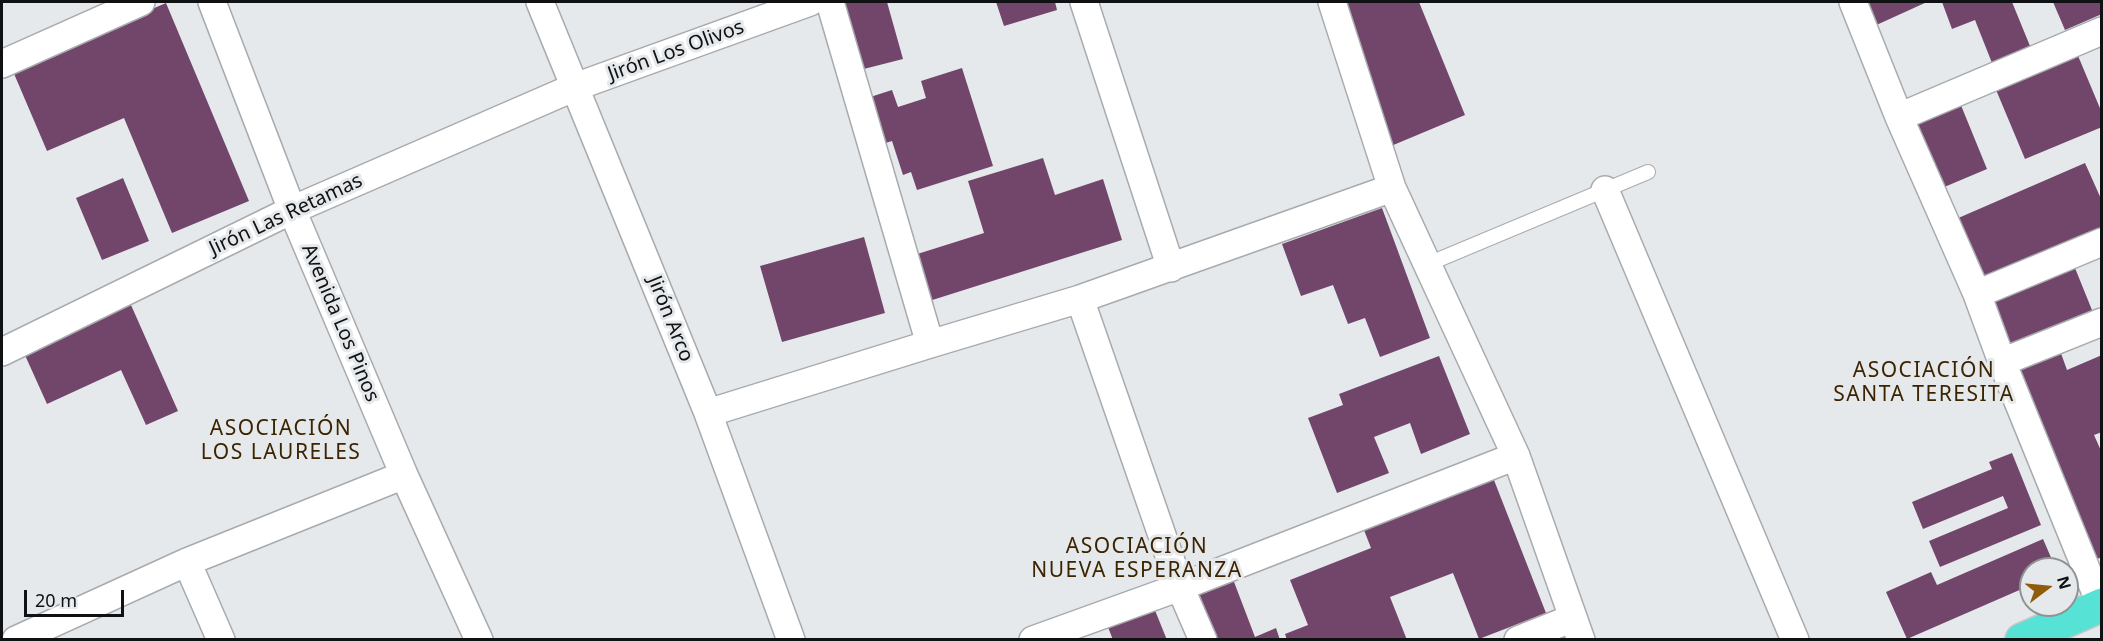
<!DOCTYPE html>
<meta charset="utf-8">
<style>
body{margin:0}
#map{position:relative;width:2103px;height:641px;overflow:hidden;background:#e5e9ec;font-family:"Noto Sans",sans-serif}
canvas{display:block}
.frame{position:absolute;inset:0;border:3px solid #101112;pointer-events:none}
.north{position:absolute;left:2019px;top:557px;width:60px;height:60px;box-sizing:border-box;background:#e5e9ec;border:2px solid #909395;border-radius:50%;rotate:74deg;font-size:16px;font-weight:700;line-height:24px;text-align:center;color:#101112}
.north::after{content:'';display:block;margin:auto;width:21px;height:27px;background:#8f5c0b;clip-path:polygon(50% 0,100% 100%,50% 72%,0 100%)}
.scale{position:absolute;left:24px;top:590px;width:100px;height:27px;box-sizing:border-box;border:3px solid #101112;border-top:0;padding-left:8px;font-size:18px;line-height:21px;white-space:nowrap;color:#101112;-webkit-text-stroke:4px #e5e9ec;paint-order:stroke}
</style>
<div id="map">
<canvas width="2103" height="641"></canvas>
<div class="frame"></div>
<div class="north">N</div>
<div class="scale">20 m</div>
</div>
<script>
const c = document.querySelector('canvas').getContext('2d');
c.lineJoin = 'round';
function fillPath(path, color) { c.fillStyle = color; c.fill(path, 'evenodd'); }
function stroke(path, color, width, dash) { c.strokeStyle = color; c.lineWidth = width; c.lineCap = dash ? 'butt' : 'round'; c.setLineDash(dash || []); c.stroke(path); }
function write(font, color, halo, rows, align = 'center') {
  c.font = font + ' "Noto Sans",sans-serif'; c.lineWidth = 6; c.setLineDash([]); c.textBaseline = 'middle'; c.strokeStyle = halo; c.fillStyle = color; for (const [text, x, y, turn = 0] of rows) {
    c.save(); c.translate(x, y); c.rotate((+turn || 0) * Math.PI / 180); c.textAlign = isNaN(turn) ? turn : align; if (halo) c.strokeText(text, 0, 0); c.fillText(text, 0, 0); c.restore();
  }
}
fillPath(new Path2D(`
 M847,2H887L903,59L852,72L834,5Z
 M996,2H1055L1057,10L1004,26Z
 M1347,2H1419L1465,115L1391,146L1335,7Z
 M1860,2H1927L1872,27Z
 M1942,2H2012L2030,46L1992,63L1975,20L1952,29Z
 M2053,2H2102V14L2065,30Z
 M166,3L249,201L172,233L124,118L47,151L12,69Z
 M2076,51L2102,113V127L2025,159L1994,85Z
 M962,68L993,166L917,190L911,172L903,175L892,141L876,146L861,100L892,90L898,107L926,98L921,81Z
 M1958,98L1987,169L1942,188L1916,124Z
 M1043,158L1055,195L1103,179L1122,240L926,302L911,256L984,233L968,181Z
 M2085,163L2102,201V228L1981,279L1956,219Z
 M123,178L149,241L102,260L76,198Z
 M1382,208L1430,338L1380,357L1365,318L1348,324L1333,285L1301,296L1282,244Z
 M864,237L885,313L782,342L760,266Z
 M2075,268L2094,315L2009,348L1988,295L2027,288Z
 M131,305L178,411L146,425L121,370L47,404L24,353Z
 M2058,345L2067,370L2102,355V432L2094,435L2102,453V557L2097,559L2016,363Z
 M1439,356L1470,434L1421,454L1410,423L1374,437L1389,473L1337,493L1308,418L1343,405L1339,394Z
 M2012,453L2041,525L1940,567L1929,541L2008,508L2003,496L1923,529L1912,502L1992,469L1989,462Z
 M1492,475L1546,613L1479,639L1453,573L1390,597L1407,640H1287L1285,634L1308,625L1290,580L1371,548L1362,525Z
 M2043,539L2056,569H2031V585L1907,639L1886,592L1931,572L1937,585Z
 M1231,574L1255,637L1276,628L1280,640H1217L1197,588Z
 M1152,603L1167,640H1113L1106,622Z`), '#72466b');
const service = new Path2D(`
 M1428,264L1648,172`);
const minor = new Path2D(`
 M212,2L292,210L404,475L479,640
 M540,2L708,413L791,640
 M830,2L930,344
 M1084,2L1171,268
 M1332,2L1392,188L1516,456L1581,640
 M1853,2L1899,117L1977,294L2002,362L2102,608
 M2,64L141,2
 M1899,117L2102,31
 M1605,190L1795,640
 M1977,294L2102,242
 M1080,299L1180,587L1203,640
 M2,352L292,210L575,87L810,2
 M2002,362L2102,322
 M708,413L930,344L1080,299L1392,188
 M187,562L221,640
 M16,640L187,562L404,475
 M1033,640L1180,587L1516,456
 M1518,640L1573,618`);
const trunk = new Path2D(`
 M2022,640L2102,605`);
stroke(service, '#a8abae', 16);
stroke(minor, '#a8abae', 30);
stroke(trunk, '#c6c6c6', 36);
stroke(service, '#fff', 14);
stroke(minor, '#fff', 27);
stroke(trunk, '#56e3d6', 33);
write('20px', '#101112', '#e5e9ec', [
 ["Jirón Los Olivos",676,51,-20],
 ["Jirón Las Retamas",286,215,-25],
 ["Jirón Arco",670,319,68],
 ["Avenida Los Pinos",340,323,67]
]);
c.letterSpacing = '1.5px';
write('21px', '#3d2401', '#e5e9ec', [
 ["ASOCIACIÓN",1924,371],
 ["SANTA TERESITA",1924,395],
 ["ASOCIACIÓN",281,429],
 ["LOS LAURELES",281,453],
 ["ASOCIACIÓN",1137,547],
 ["NUEVA ESPERANZA",1137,571]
]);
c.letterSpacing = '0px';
</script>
